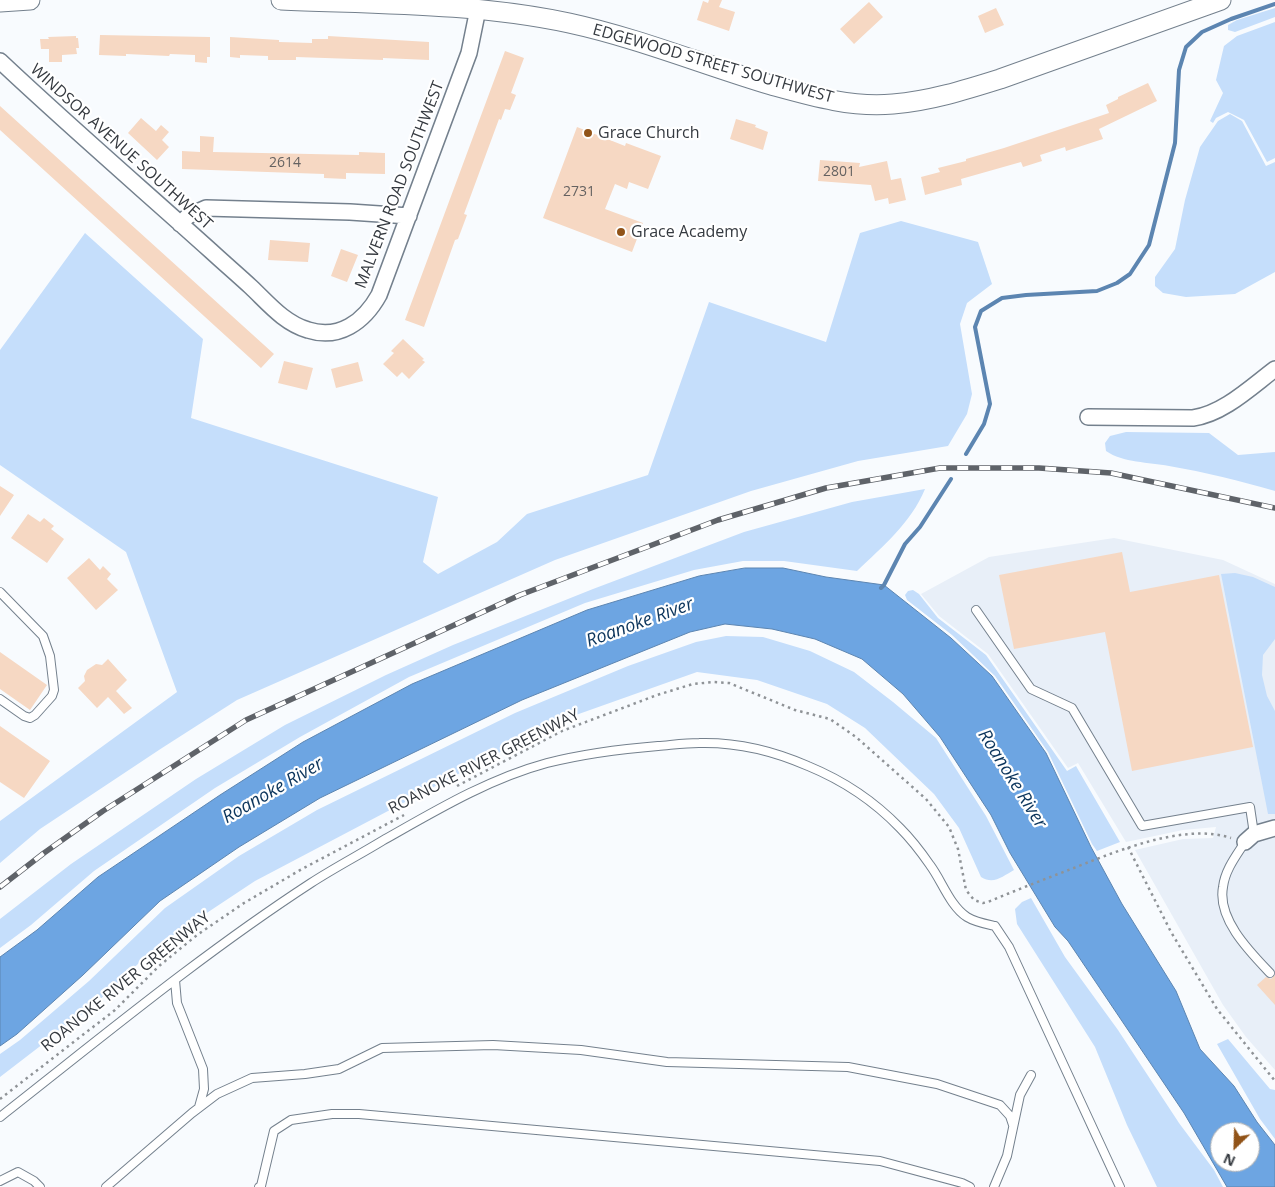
<!DOCTYPE html>
<style>
body{margin:0}
#map{position:relative;width:1275px;height:1187px;overflow:hidden;background:#f8fbfe;font-family:"Open Sans",sans-serif}
canvas{display:block}
.north{position:absolute;left:1210px;top:1122px;width:50px;height:50px;box-sizing:border-box;background:#fff;border:1px solid #aeb0b3;border-radius:50%;rotate:204deg;font-size:14px;font-weight:700;line-height:20px;text-align:center;color:#353a40}
.north::after{content:'';display:block;margin:auto;width:18px;height:22px;background:#915318;clip-path:polygon(50% 0,100% 100%,50% 72%,0 100%)}
</style>
<div id="map">
<canvas width="1275" height="1187"></canvas>
<div class="north">N</div>
</div>
<script>
const c = document.querySelector('canvas').getContext('2d');
c.lineJoin = 'round';
function fillPath(path, color) { c.fillStyle = color; c.fill(path, 'evenodd'); }
function stroke(path, color, width, dash) { c.strokeStyle = color; c.lineWidth = width; c.lineCap = dash ? 'butt' : 'round'; c.setLineDash(dash || []); c.stroke(path); }
function write(font, color, halo, rows, align = 'center') {
  c.font = font + ' "Open Sans",sans-serif'; c.lineWidth = 4.5; c.setLineDash([]); c.textBaseline = 'middle'; c.strokeStyle = halo; c.fillStyle = color; for (const [text, x, y, turn = 0] of rows) {
    c.save(); c.translate(x, y); c.rotate((+turn || 0) * Math.PI / 180); c.textAlign = isNaN(turn) ? turn : align; if (halo) c.strokeText(text, 0, 0); c.fillText(text, 0, 0); c.restore();
  }
}
fillPath(new Path2D(`
 M1114,538L1223,560L1275,584V1070L1246,1037L1223,1005L1135,850L1183,839L1213,838L1216,827L1183,830L1126,842L1078,763L1068,768L988,654L939,616L921,594L989,557Z`), '#e8eff8');
fillPath(new Path2D(`
 M1275,8V17L1235,32L1228,30V25L1237,20Z
 M1275,22V158L1267,162L1244,120L1228,112L1216,118L1213,123L1210,121L1223,93L1216,80L1224,46L1237,36Z
 M1230,114L1242,121L1266,166L1275,162V272L1235,294L1186,297L1163,293L1155,286V277L1175,249L1185,200L1200,147L1218,121Z
 M901,221L978,242L992,284L967,303L960,324L972,394L967,414L948,446L858,461L751,491L555,560L237,700L162,748L40,829L0,863V821L177,692L126,552L0,465V350L85,233L203,339L191,418L438,497L423,562L438,574L497,542L527,514L648,475L709,302L826,342L860,233Z
 M1126,432L1209,433L1238,455L1275,452V491C1240,481 1205,472 1169,466C1149,462 1123,463 1106,451L1105,443L1110,436Z
 M925,489C911,523 882,547 857,571L784,561H743L694,570L585,603L409,677L300,737L215,788L94,871L31,925L0,948V919L71,864L196,779L285,725L386,675L453,645L593,589L744,532L852,502Z
 M1235,573L1253,577L1275,587V639L1263,655L1262,675L1267,696L1275,711V814H1268L1221,574Z
 M913,590L919,594L938,618L986,655L1067,771L1076,766L1120,842L1097,851L1092,844L1048,752L995,676L952,635L907,600L905,595L908,591Z
 M726,636L763,637L810,651L854,672L893,702L936,738L986,816L1014,870C1003,876 994,885 981,877L959,828L934,794L865,728L827,704L757,680L697,672L559,721L255,881L175,934L139,963L95,1004L0,1077V1054L20,1040L89,981L165,908L239,856L317,810L515,713L628,666L696,642Z
 M1031,898L1065,957L1118,1030L1179,1123L1214,1170L1223,1187H1157L1127,1125L1095,1047L1017,924L1015,909L1022,902Z
 M1228,1039L1270,1089L1275,1090V1139L1260,1119L1217,1044Z`), '#c5defb');
const water = new Path2D(`
 M745,568H783L826,577L884,585L951,638L992,676L1046,753L1091,847L1122,904L1176,991L1200,1049L1234,1086L1257,1122L1275,1145V1187H1227L1184,1113L1068,941L1055,927L1010,853L991,815L940,737L903,694L862,659L815,639L772,629L725,624L690,632L522,700L320,798L239,847L160,901L83,975L17,1034L0,1046V957L37,930L98,877L220,795L303,742L412,684L587,610L699,576ZM1220,1132H1250V1162H1220Z`);
fillPath(water, '#6da5e2');
stroke(water, '#5c85b1', 1);
stroke(new Path2D(`
 M966,454L984,424L990,404L975,327L981,311L1002,298L1026,295L1097,291L1117,283L1130,274L1149,245L1175,143L1179,70L1186,47L1202,32L1231,19L1275,4
 M881,588L884,585L905,544L920,527L951,479`), '#5c85b1', 4);
fillPath(new Path2D(`
 M709,0H722L719,7L735,12L729,31L697,20L703,1L708,3Z
 M869,2L883,17L854,44L840,29Z
 M996,8L1004,25L985,33L978,16Z
 M100,35L210,37V57H207V63L195,62V55L170,54L169,56L126,54V56L99,55Z
 M76,36V38H78L79,48H76L77,54L62,55V62H49V49H41L40,39H49L48,37Z
 M328,36L429,42V60L383,58V60L296,57V60H268V56L240,55V58L230,57V37L279,40V42L312,43V39H328Z
 M505,51L524,58L511,93L516,95L510,110L505,109L501,120L499,119L464,214L467,215L458,239L455,240L424,327L405,320Z
 M1148,83L1157,101L1099,129L1103,139L1066,151L1065,147L1040,155L1042,161L1023,167L1021,162L961,179L962,185L925,195L921,177L940,172L938,168L966,161V159L1004,148L1109,113L1106,105L1118,99V97Z
 M0,106L274,354L261,368L0,130Z
 M141,118L156,131L161,125L169,132L162,140L169,147L157,160L128,133Z
 M736,119L756,125L755,127L768,132L763,150L730,139Z
 M577,127L625,146L626,143L661,156L648,189L629,182L627,189L615,184L605,209L643,223L632,252L543,218Z
 M200,136L214,137L213,152L359,155V152L385,153V174L346,173V179L324,178V174L182,169V151L200,152Z
 M820,160L860,163L859,167L887,161L891,180L901,178L906,200L889,204L888,198L875,201L871,185L818,181Z
 M270,240L310,243L308,262L268,260Z
 M341,249L358,255L347,282L331,276Z
 M403,339L424,359L422,360L425,362L409,379L402,372L397,377L383,364L394,353L391,351Z
 M284,361L313,368L307,390L278,383Z
 M358,362L363,381L336,388L331,369Z
 M0,486L14,495L0,516Z
 M28,514L40,522L44,518L54,526L51,529L64,539L47,563L11,538Z
 M1122,552L1130,592L1219,575L1253,747L1132,771L1105,632L1014,649L999,575Z
 M89,558L100,570L103,566L111,574L107,579L118,590L96,610L67,578Z
 M0,652L47,685L30,710L0,689Z
 M108,659L127,680L116,691L132,708L124,714L108,697L97,708L78,688L85,681L84,676L87,670L96,664L102,665Z
 M0,726L50,761L24,798L0,782Z
 M1275,975V1005L1257,985L1266,977L1271,979Z`), '#f6d8c3');
const service = new Path2D(`
 M0,592L43,636L50,656L54,690L52,696L35,715L30,718L24,716L0,699
 M976,610L1031,689L1072,708L1142,826L1250,807L1254,834
 M1245,842C1236,856 1225,870 1223,887C1217,919 1250,952 1270,973
 M175,980L177,1003L203,1069L204,1089L199,1107
 M0,1117C102,1037 202,954 311,883C334,868 359,855 382,841C435,811 488,779 547,763C583,754 621,749 658,746C671,745 685,743 699,743C736,742 774,751 808,766C842,780 875,802 900,828C911,839 921,852 930,865C942,881 950,906 967,917C975,922 986,924 995,926L1009,947L1120,1187
 M0,1181L18,1172L34,1181L40,1187
 M106,1187L192,1113L217,1094L252,1078L305,1074L339,1069L382,1048L493,1045L581,1050L667,1062L848,1067L937,1084L1000,1105L1010,1116L1013,1125
 M259,1187L261,1186L274,1131L291,1120L332,1114H359L880,1161L962,1183L970,1187
 M994,1187L1007,1156L1020,1095L1031,1075`);
const minor = new Path2D(`
 M0,61C69,126 141,188 211,251C224,263 238,275 251,287C268,303 284,323 308,330C339,340 364,322 379,295L469,53L478,9
 M180,224L188,216L206,208L350,212L409,216
 M1088,417L1193,418C1223,414 1251,387 1275,369
 M1245,842L1254,834L1275,828`);
const tertiary = new Path2D(`
 M281,0C377,4 475,3 569,23C638,38 704,65 771,85C811,96 852,108 893,104C930,101 965,90 1000,79L1221,0
 M0,2L30,0`);
stroke(service, '#74808d', 10);
stroke(minor, '#74808d', 18);
stroke(tertiary, '#74808d', 21);
stroke(new Path2D(`
 M457,786L562,731L657,695L693,684L713,682L729,683L795,710L830,719L856,737L926,799L949,827L958,849L966,890L974,900L983,903L988,902C1014,891 1040,881 1066,871C1113,853 1182,822 1231,838
 M1128,847L1171,932L1217,1009L1275,1081
 M0,1099L115,1010L159,966L197,935L244,903L302,869L404,815`), '#8f9397', 2.5, [2.5, 4]);
stroke(service, '#fff', 8);
stroke(minor, '#fff', 15);
stroke(tertiary, '#fff', 19);
const rail = new Path2D(`
 M0,887L44,853L103,811L246,720L520,595L718,520L826,488L940,468H1039L1111,473L1275,508`);
stroke(rail, '#5f6369', 5.5);
stroke(rail, '#fff', 4, [11]);
for (const [x, y, r, color] of [
 [588,133,5,"#915318"],
 [621,232,5,"#915318"]
]) { const dot = new Path2D(); dot.arc(x, y, r, 0, 2 * Math.PI); c.fillStyle = color; c.fill(dot); stroke(dot, '#fff', 2); }
write('14px', '#656261', null, [
 ["2614",285,163],
 ["2801",839,172],
 ["2731",579,192]
]);
write('16px', '#353a40', '#fff', [
 ["EDGEWOOD STREET SOUTHWEST",713,64,16],
 ["WINDSOR AVENUE SOUTHWEST",121,147,42],
 ["MALVERN ROAD SOUTHWEST",400,185,-69],
 ["ROANOKE RIVER GREENWAY",484,762,-27],
 ["ROANOKE RIVER GREENWAY",126,982,-39]
]);
write('16px', '#353a40', '#fff', [
 ["Grace Church",598,133],
 ["Grace Academy",631,232]
], 'left');
write('italic 18px', '#0c355c', '#fff', [
 ["Roanoke River",640,623,-20],
 ["Roanoke River",1012,779,58],
 ["Roanoke River",273,791,-30]
]);
</script>
